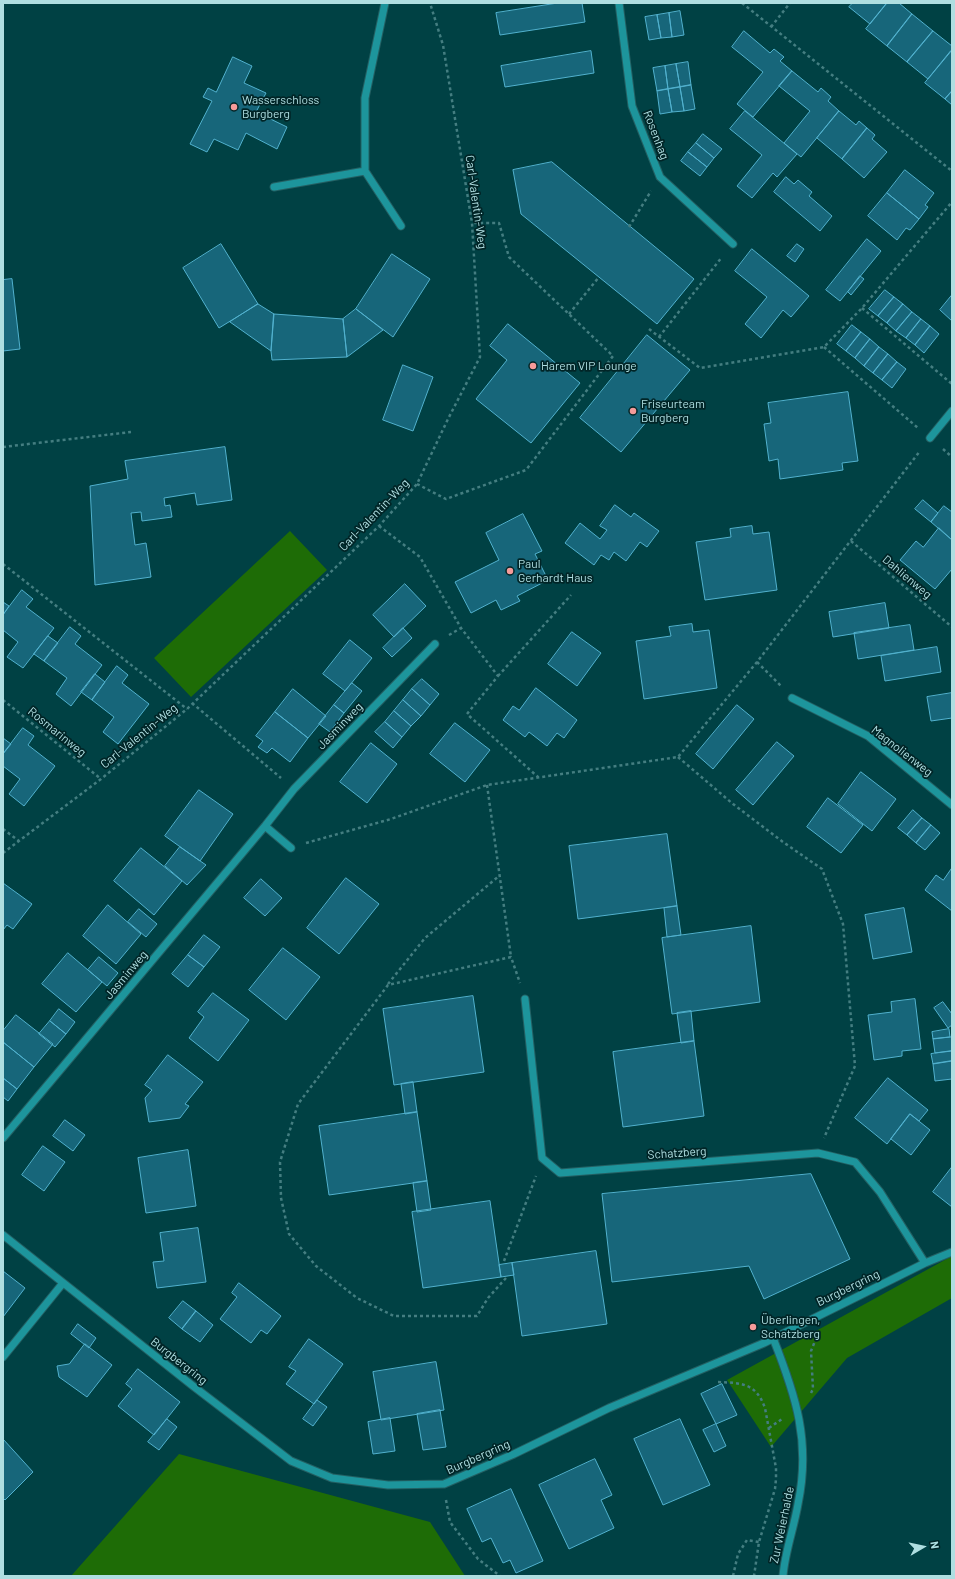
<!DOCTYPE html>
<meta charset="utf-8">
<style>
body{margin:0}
#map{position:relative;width:955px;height:1579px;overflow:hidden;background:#004144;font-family:Barlow,sans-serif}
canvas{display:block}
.frame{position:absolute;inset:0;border:4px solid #afdee1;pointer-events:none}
.north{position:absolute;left:903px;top:1527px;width:40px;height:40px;-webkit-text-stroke:3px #012527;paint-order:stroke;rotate:81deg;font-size:11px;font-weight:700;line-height:16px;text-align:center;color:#afdee1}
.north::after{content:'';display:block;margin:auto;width:14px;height:18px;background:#afdee1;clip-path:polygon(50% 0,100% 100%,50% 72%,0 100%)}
</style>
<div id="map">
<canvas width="955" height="1579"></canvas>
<div class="frame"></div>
<div class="north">N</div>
</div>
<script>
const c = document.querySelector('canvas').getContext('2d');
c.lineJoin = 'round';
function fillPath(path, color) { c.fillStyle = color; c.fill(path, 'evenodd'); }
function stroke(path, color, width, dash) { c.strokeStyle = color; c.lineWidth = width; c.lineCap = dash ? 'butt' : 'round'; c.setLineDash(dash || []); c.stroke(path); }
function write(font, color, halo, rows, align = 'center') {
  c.font = font + ' Barlow,sans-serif'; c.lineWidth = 3.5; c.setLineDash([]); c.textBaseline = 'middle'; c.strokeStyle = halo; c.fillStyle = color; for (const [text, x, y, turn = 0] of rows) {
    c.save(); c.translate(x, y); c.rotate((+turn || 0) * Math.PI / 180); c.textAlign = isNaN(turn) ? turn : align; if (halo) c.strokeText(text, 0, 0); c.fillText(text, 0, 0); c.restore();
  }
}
fillPath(new Path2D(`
 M290,531L327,570L191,697L154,658Z
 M952,1256V1298L847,1358L771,1447L727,1380Z
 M179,1454L430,1522L465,1576H71Z`), '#1e6c06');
const building = new Path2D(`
 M558,3H582L585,22L500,35L496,13Z
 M853,3H887L870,24L849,7Z
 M887,3H899L912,14L887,46L866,29Z
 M680,11L684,35L672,37L669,13Z
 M669,13L672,37L661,38L657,15Z
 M912,14L933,31L907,62L887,46Z
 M657,15L661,38L649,40L645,17Z
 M744,31L770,53L774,49L784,57L780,61L792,71L753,117L737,104L763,72L732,47Z
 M933,31L952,46V50L928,79L907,62Z
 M591,51L594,73L505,87L501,66Z
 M951,51L952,52V91L945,99L925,83Z
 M233,57L252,66L244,83L266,93L256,112L287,127L277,149L246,133L238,150L214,139L207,152L190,144L212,101L203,97L208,88L216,92Z
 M688,62L691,85L680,87L676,64Z
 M676,64L680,87L668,89L665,66Z
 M665,66L668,89L657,91L653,68Z
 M792,71L818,92L821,88L831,97L828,101L839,111L801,157L784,143L810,111L779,86Z
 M691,85L695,109L684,111L680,87Z
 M680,87L684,111L672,112L668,89Z
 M668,89L672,112L660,114L657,91Z
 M952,91V105L945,99Z
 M745,111L797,154L777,177L773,173L752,198L737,186L762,155L730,129Z
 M839,111L856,125L859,121L867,128L842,159L817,138Z
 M867,128L875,135L872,139L887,152L864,178L842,159Z
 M703,134L722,149L714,158L696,143Z
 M696,143L714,158L707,167L688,152Z
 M688,152L707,167L700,176L681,161Z
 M552,162L694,279L657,324L521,214L513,170Z
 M905,170L934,193L925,205L928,207L919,219L887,193Z
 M786,177L794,184L798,180L812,192L809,196L832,216L820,231L774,192Z
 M887,193L919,219L910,230L906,228L897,240L868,216Z
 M867,239L881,251L840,301L826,290Z
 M221,244L258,304L219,328L183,268Z
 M797,244L804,249L795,262L787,256Z
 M752,249L809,296L791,317L783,310L761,338L745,324L767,297L735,271Z
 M392,254L430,279L393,337L356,309Z
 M860,276L864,279L851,295L848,292Z
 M12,279L20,349L3,351V280Z
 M885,290L894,297L878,316L869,309Z
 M952,295V321L940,310Z
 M894,297L903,304L887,323L878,316Z
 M258,304L274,314L271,351L230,322Z
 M903,304L912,312L896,331L887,323Z
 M356,309L383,330L347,357L343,319Z
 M912,312L921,319L906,338L896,331Z
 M274,314L343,319L347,357L272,360L271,351Z
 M921,319L930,326L915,345L906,338Z
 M508,324L580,383L531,443L476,399L507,360L490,346Z
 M852,325L861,332L846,351L837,344Z
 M930,326L939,334L924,353L915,345Z
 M861,332L870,339L855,358L846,351Z
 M647,335L690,370L621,452L580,418Z
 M870,339L879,347L864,366L855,358Z
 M879,347L888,354L873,373L864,366Z
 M888,354L897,362L882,380L873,373Z
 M897,362L906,369L892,388L882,380Z
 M403,365L433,377L413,431L383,420Z
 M848,392L858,461L842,463L843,470L780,479L778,459L769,461L764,424L771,423L768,403Z
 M225,447L232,500L197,505L195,493L164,498L165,506L170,505L172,517L142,521L141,512L131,513L135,545L146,543L151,577L95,585L90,486L128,479L125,461Z
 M923,500L938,513L931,522L915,509Z
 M615,505L631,517L634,513L659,531L647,547L640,542L626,561L614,552L609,560L601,555L594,565L565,543L580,523L600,539L607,530L600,526Z
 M944,506L952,512V540L931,522Z
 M523,514L542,551L535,554L548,580L517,596L520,601L501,610L496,600L471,613L455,582L499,560L486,533Z
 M752,526L753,534L769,532L777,590L705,600L696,542L731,537L730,529Z
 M939,528L952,540V569L935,589L900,560L916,541L923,547Z
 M405,584L426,606L394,637L373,615Z
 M22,590L33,599L26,607L54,628L23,668L7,657L18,642L3,630V615Z
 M3,602L9,606L3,615Z
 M885,603L889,628L833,637L829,612Z
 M692,624L693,632L709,630L717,688L644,699L636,641L671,636L669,627Z
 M910,625L914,650L858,659L854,633Z
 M70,627L81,636L75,644L102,665L71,706L56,694L67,678L44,661Z
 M403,628L412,638L392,657L383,648Z
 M572,632L601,653L577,686L548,664Z
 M48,636L58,643L44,661L34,654Z
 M350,640L372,658L345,691L323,674Z
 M937,647L941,672L885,681L881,656Z
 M117,666L128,675L122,683L149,704L118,744L103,732L114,717L92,700Z
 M95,674L105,682L92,700L81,692Z
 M422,679L439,694L430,705L412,689Z
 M352,683L362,691L344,713L334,705Z
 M536,688L577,720L564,738L557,733L547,746L529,732L525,737L503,720L513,706L519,710Z
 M293,689L326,716L308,738L275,712Z
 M412,689L430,705L421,716L403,700Z
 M952,693V718L931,721L927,697Z
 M403,700L421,716L411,726L394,711Z
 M334,705L344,713L330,732L319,724Z
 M737,705L754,719L713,769L696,754Z
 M394,711L411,726L402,737L385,722Z
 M275,712L308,738L290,762L272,748L267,753L258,747L263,741L256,736Z
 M385,722L402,737L393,748L375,732Z
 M455,723L490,750L465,782L430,754Z
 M23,728L34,736L28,745L55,766L24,806L9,794L20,779L3,766V754Z
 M3,738L11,744L3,754Z
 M777,742L794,756L753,805L736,790Z
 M371,743L397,764L367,803L340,782Z
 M861,772L896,799L872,831L838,804Z
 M199,790L233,814L200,861L165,836Z
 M828,798L863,825L841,853L807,827Z
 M913,810L922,818L907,835L898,828Z
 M922,818L931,825L916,843L907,835Z
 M931,825L940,833L925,850L916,843Z
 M667,834L677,906L578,919L569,846Z
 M180,847L206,865L187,885L165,866Z
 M141,848L182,881L154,915L114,881Z
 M952,868V911L925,890L936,875L943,880Z
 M346,878L379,904L339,954L307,928Z
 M261,879L282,898L265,916L244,898Z
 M3,883L32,904L13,929L7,925L3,930Z
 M108,905L141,934L116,964L83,936Z
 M677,906L681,935L667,937L664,908Z
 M904,908L912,952L873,959L865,915Z
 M139,909L157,924L146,937L128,922Z
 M751,926L760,1002L672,1014L662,938Z
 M204,935L220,947L204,967L188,955Z
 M283,948L320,977L286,1020L249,990Z
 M68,953L102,982L76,1012L42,984Z
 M188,955L204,967L188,987L172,974Z
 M99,957L118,973L107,986L88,970Z
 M213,993L249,1020L218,1061L189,1038L204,1017L198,1012Z
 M473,996L484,1072L394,1085L383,1009Z
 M915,999L921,1049L902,1051V1056L874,1060L868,1015L892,1012L891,1002Z
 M943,1002L952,1014V1025L948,1028L934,1008Z
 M59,1009L75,1022L66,1034L50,1021Z
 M691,1011L694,1041L681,1043L677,1013Z
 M16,1015L53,1044L34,1067L3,1042V1031Z
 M50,1021L66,1034L55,1047L39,1034Z
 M949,1029L950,1037L933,1039L932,1032Z
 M950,1037H952V1051L935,1053L933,1039Z
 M694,1041L704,1116L623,1127L613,1052Z
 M3,1042L34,1067L17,1089L3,1078Z
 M952,1051V1061L933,1064L931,1054Z
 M168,1055L203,1082L185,1104L189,1106L180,1118L149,1122L145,1098L152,1090L145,1085Z
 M952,1061V1079L935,1081L933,1064Z
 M3,1078L17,1089L8,1101L3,1097Z
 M888,1078L928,1110L919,1121L910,1114L887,1144L855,1118Z
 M413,1082L417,1112L405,1114L401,1084Z
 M417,1112L427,1181L329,1195L319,1126Z
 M910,1114L930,1130L911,1155L891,1139Z
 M65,1120L85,1135L73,1151L53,1136Z
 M43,1146L65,1162L44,1191L22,1175Z
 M188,1150L196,1206L146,1213L138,1158Z
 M952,1167V1207L933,1192Z
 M811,1174L850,1259L764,1299L749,1266L612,1282L602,1194Z
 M427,1181L431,1210L417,1212L413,1183Z
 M490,1201L501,1277L423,1288L412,1212Z
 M198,1228L206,1282L157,1288L153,1262L164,1261L160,1233Z
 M596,1251L607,1324L522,1336L512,1263Z
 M512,1263L514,1275L501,1277L499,1265Z
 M3,1271L25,1288L3,1317Z
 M239,1283L281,1316L267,1334L261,1330L251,1343L220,1319L237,1297L232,1293Z
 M183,1301L196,1311L182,1329L169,1318Z
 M196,1311L213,1325L200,1342L182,1329Z
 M78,1324L96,1338L89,1348L71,1334Z
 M309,1339L343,1364L314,1404L286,1384L296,1371L289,1367Z
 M85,1344L112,1365L87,1397L59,1377L57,1366L69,1364Z
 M436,1362L444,1410L381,1420L373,1372Z
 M138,1369L180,1402L154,1435L118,1406L132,1389L126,1384Z
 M722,1384L737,1415L716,1424L701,1394Z
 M317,1400L327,1407L313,1426L303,1419Z
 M440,1410L446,1447L423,1450L417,1414Z
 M390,1418L395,1451L373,1454L368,1422Z
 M167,1419L177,1427L159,1450L148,1442Z
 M680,1419L710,1485L663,1505L634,1439Z
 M716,1424L726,1446L714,1452L703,1430Z
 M3,1439L33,1472L5,1500L3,1498Z
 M595,1459L612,1495L601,1500L614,1528L569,1549L539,1485Z
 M511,1489L543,1561L516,1573L510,1560L503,1563L491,1538L482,1542L467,1509Z`);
fillPath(building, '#17667a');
stroke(building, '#51b1ce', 1);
const minor = new Path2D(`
 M385,3L365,98V171L401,226
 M619,3L632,106L660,177L733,244
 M274,187L365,171
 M930,438L952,411
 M792,698L868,736L952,805
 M265,826L291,848
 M525,999L542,1158L560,1173L818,1153L855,1162L880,1192L925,1263
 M3,1138L265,826L294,789L435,644
 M3,1235L193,1386L291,1461L332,1478L388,1485L444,1484L514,1454L609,1408L764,1343L925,1263L952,1252
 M773,1338C796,1396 811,1442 798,1504C794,1528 785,1551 783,1576
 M3,1357L63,1283`);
stroke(minor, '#236063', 9);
stroke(new Path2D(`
 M742,3L952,171
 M771,27L790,3
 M629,227L651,191
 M862,308L952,384
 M569,314L599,277
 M649,329L700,368L824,347L862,308L952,202
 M659,337L722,257
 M824,347L918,428
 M3,447L131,432
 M943,449L952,457
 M417,484L446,499L526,470L613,356L509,257L499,223H472
 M379,526L420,557L461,628L498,676L467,714L538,777
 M851,541L952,627
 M3,564L187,709
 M449,635L461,628
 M757,662L781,686
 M498,676L571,595
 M3,700L101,779
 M192,703L281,778
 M678,757L733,804L783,842L822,869L843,924L855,1066L824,1138
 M487,785L511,957
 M3,829L19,841
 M306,843L391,819L487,785L678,757L757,662L920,451
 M3,853L101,779L187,709L379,526L417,484L448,419L480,357L472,223L443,45L430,3
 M388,984L425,938L499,876
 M504,1261L536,1176
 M506,1278L488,1298L477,1316H394L357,1298L316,1266L289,1234L281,1198L280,1162L298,1104L388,985L511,957L520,983
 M718,1382C742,1383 756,1383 765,1408L776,1468V1479L775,1489L759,1542L754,1576
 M811,1393L813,1389L811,1351L817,1336
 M769,1428L782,1419
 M446,1500L450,1522L478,1559L500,1576
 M733,1576L738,1554L747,1540L759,1542`), '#447e81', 2.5, [3, 3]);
stroke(minor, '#1d959c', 7);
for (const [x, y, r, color] of [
 [234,107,4,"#f59b9a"],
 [533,366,4,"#f59b9a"],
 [633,411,4,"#f59b9a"],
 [510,571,4,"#f59b9a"],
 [753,1327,4,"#f59b9a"]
]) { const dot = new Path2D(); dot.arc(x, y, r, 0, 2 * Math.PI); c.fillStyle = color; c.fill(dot); stroke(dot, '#012527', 1.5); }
write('12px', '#afdee1', '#012527', [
 ["Wasserschloss",242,100],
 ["Burgberg",242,114],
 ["Harem VIP Lounge",541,366],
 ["Friseurteam",641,404],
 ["Burgberg",641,418],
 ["Paul",518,564],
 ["Gerhardt Haus",518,578],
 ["Überlingen,",761,1320],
 ["Schatzberg",761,1334]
], 'left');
write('12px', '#afdee1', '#012527', [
 ["Rosenhag",656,135,69],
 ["Carl-Valentin-Weg",476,202,82],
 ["Carl-Valentin-Weg",374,515,-46],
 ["Dahlienweg",907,577,40],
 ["Jasminweg",340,726,-46],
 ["Rosmarinweg",57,732,39],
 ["Carl-Valentin-Weg",139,736,-39],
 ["Magnolienweg",902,751,38],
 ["Jasminweg",126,975,-50],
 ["Schatzberg",677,1153,-4],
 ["Burgbergring",848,1288,-26],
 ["Burgbergring",179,1361,38],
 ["Burgbergring",478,1457,-24],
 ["Zur Weierhalde",782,1525,-78]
]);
</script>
